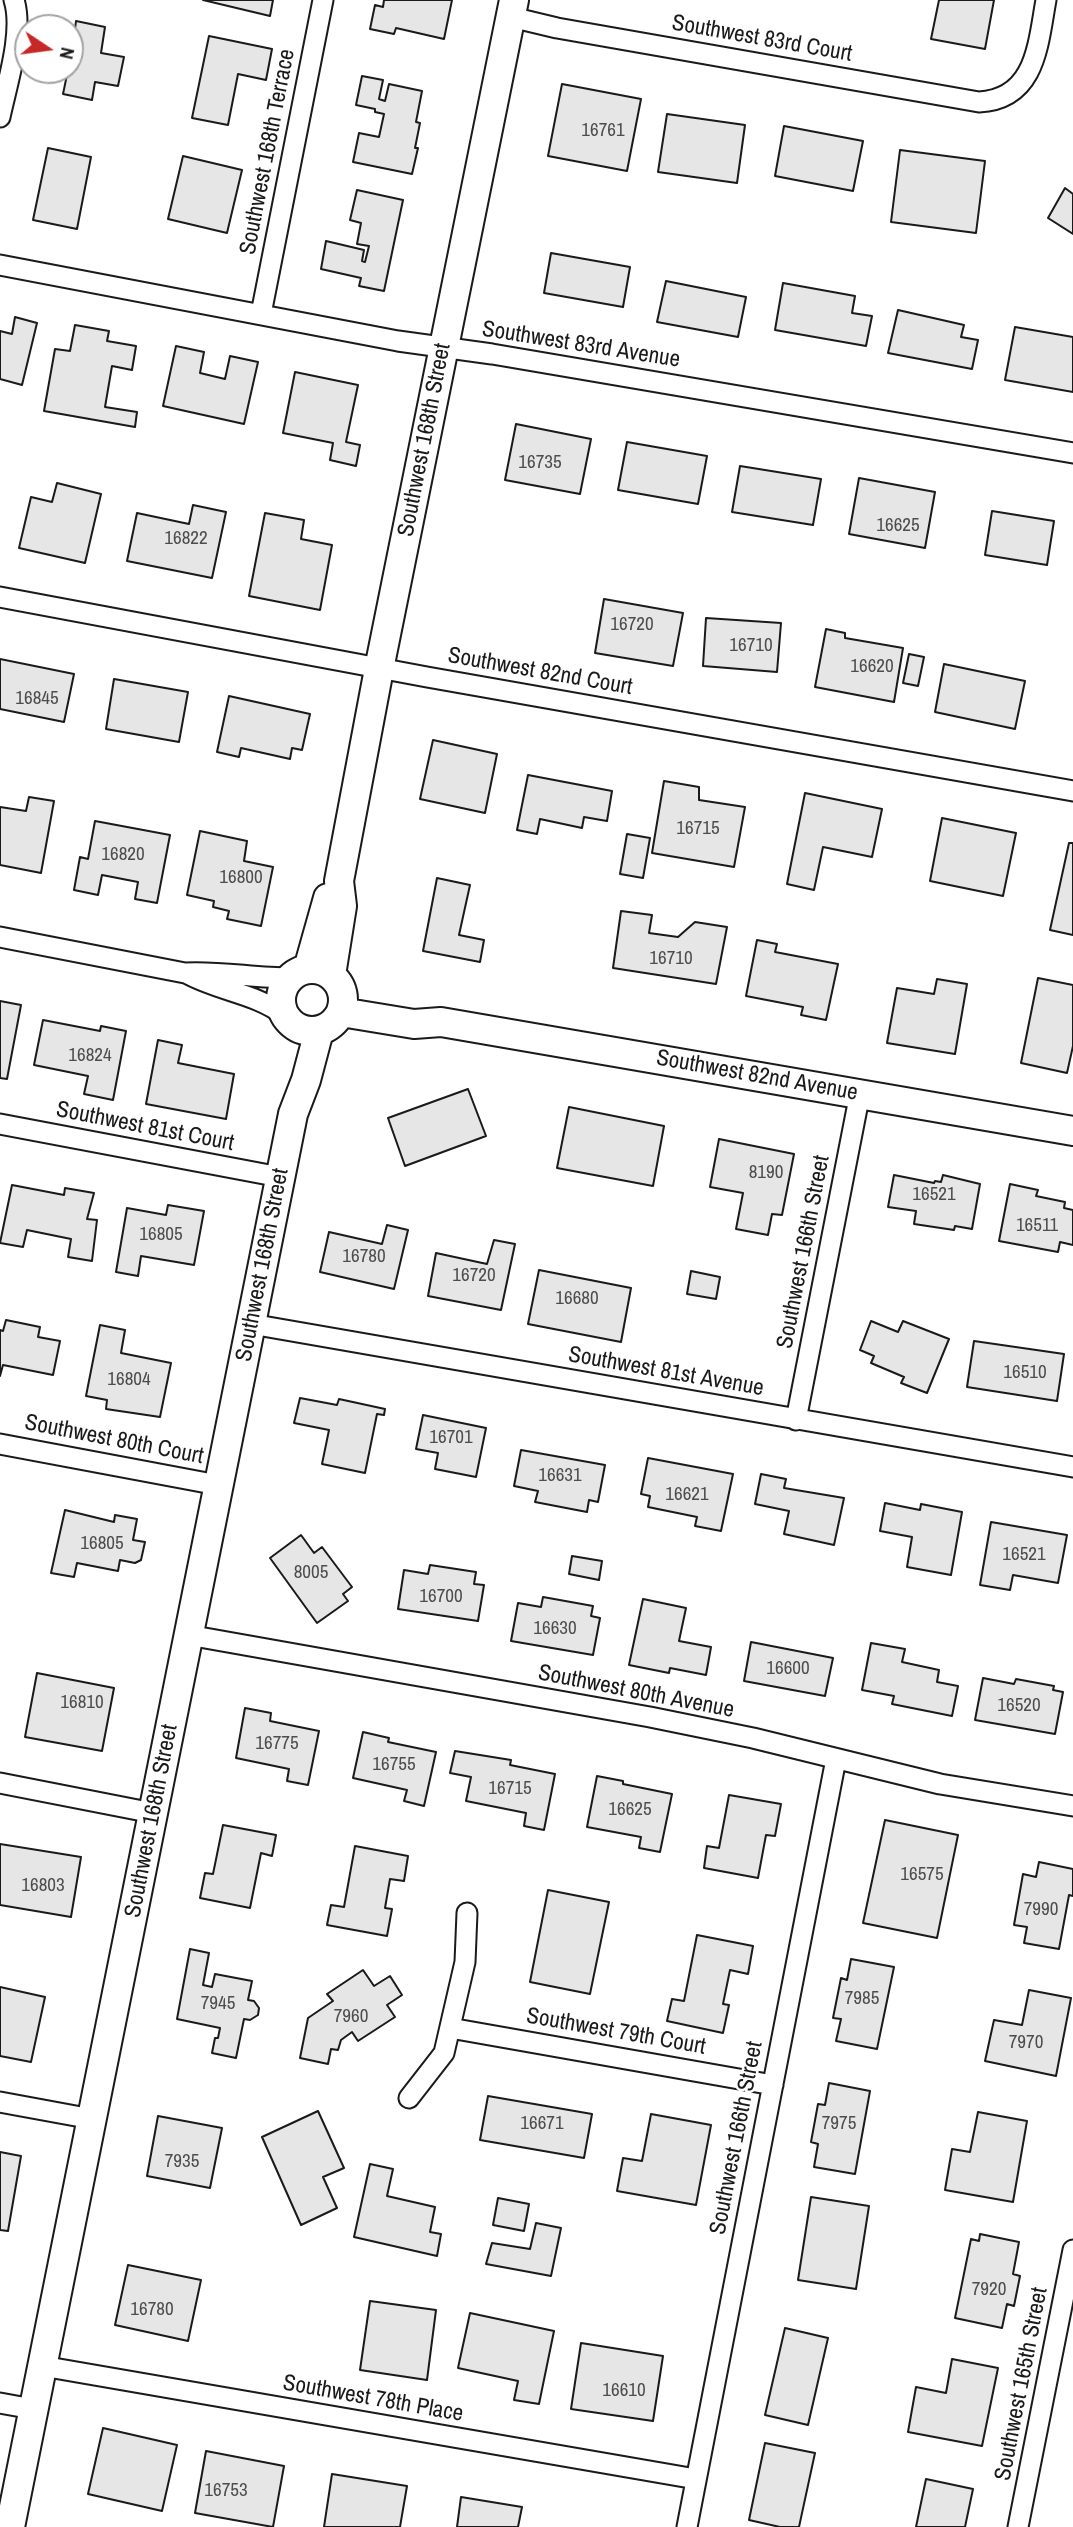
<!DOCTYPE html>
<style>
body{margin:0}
#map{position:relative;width:1073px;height:2527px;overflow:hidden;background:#fff;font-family:"Archivo Narrow",sans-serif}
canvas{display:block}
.north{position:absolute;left:14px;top:14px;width:70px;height:70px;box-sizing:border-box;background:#fff;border:2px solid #a3a3a3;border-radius:50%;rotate:103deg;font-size:19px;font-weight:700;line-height:28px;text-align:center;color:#1a1a1a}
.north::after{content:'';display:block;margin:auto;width:24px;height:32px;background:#c62828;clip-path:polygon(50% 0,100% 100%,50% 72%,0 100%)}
</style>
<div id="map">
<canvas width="1073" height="2527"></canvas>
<div class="north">N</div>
</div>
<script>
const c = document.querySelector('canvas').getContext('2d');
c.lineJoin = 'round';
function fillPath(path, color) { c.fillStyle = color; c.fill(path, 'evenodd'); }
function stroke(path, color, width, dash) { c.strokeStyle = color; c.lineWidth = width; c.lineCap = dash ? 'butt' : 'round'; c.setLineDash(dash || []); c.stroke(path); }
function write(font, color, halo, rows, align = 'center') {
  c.font = font + ' "Archivo Narrow",sans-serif'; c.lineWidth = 5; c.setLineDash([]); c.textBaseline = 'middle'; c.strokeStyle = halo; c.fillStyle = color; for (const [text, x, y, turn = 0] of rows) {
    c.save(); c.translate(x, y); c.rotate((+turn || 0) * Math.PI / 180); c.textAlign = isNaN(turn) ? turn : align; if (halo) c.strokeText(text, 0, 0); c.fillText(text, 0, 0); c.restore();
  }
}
const building = new Path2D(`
 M203,0H273L270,16Z
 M384,0H452L444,39L396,28L394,34L370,29L375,5L383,7Z
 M939,0H994L985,49L931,39Z
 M76,21L105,27L101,53L124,57L118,86L95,82L92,100L63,94L68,70H70Z
 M209,36L272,49L266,80L238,74L228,125L192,118Z
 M362,76L383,80L379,99L385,101L389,84L422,91L416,122L420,123L415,148H418L412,174L353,162L359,133L379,137L384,114L375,112V109L356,105Z
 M562,84L641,99L627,171L548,156Z
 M667,114L745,125L737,183L658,172Z
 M784,126L863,141L853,191L775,176Z
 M48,148L91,157L77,229L33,220Z
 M900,150L985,161L976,233L891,222Z
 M183,156L242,170L227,233L168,219Z
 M1065,188L1073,194V234L1048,218Z
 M357,190L403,200L384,291L359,286L361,278L321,269L326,241L364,250L362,261L365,262L369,246L357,244L361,223L350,220Z
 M551,253L630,267L623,307L544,293Z
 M666,281L746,297L738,337L657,322Z
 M783,283L855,296L852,313L872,316L866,346L775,330Z
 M898,310L964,325L961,337L978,340L972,369L888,353Z
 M15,317L37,323L22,385L0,379V331L12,334Z
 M75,325L109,331L107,341L136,346L132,370L112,366L105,407L137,412L135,427L44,411L55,349L70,351Z
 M1015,327L1073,337V392L1005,380Z
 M176,346L204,352L200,373L225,379L230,356L258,362L244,424L163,406Z
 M295,372L358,385L346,442L360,445L356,466L330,460L333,443L283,433Z
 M516,424L591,439L580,494L505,480Z
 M627,442L707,456L698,504L618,490Z
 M740,466L821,479L813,525L732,512Z
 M859,478L935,492L925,548L849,534Z
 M57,483L101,494L85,563L19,548L31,497L52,502Z
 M193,505L226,512L212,578L127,561L137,513L189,524Z
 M992,511L1054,521L1047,565L985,555Z
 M265,513L304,520L301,539L332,545L320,610L249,596Z
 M604,599L683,613L673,666L595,653Z
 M706,618L781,623L777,672L703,666Z
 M826,629L845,633V638L903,648L894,702L815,687Z
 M909,654L924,657L918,686L903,683Z
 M0,659L74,674L64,722L0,709Z
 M944,664L1025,681L1015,729L935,712Z
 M114,679L188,692L179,742L106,729Z
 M229,696L310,714L302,750L292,748L290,759L241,748L239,757L217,752Z
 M433,740L497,754L485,813L420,799Z
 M528,775L612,791L607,821L584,817L582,828L540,819L537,834L517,830Z
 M664,781L699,787V800L745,807L734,867L652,853Z
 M805,793L882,809L872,857L823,847L814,890L787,884Z
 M29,797L54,801L41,873L0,865V807L26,811Z
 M942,818L1016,833L1003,896L930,881Z
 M95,821L170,835L157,903L135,899L138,882L102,875L98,895L74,890L80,857L88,859Z
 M200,831L247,841L244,861L273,867L261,926L227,919L229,911L213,907L214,901L187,895Z
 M627,834L650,838L643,878L620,874Z
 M1069,843H1073V935L1050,930Z
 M437,878L470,885L459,935L484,940L480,962L423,951Z
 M621,911L652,915L649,933L678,937L695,922L727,927L716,984L613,968Z
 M757,940L777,944L775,952L838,964L826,1020L801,1015L803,1007L746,996Z
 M1038,978L1073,985V1046L1067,1073L1021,1063Z
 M937,979L967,984L955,1054L887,1043L897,988L934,994Z
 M0,1001L21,1005L7,1079L0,1078Z
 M43,1020L100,1031L101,1026L126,1031L113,1100L84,1094L88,1076L34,1065Z
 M158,1040L182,1045L178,1063L234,1074L226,1119L146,1104Z
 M468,1089L486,1136L405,1166L388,1118Z
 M569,1107L664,1126L653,1186L557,1168Z
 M719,1139L794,1154L782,1215L772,1214L768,1235L736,1229L743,1193L710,1187Z
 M894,1175L934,1183L935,1181L941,1182L943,1175L980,1184L972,1229L955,1226L954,1230L914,1224L916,1211L888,1207Z
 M1010,1184L1038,1190L1036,1196L1065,1202L1064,1208L1073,1210V1245L1060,1242L1058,1252L999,1241Z
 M12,1185L64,1195L65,1188L94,1193L87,1219L97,1220L92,1261L68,1257L71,1239L27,1230L23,1247L0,1243Z
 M168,1205L204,1211L194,1265L141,1256L138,1276L116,1272L127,1208L166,1215Z
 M387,1225L408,1230L394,1289L320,1272L329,1232L382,1244Z
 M494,1240L515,1244L501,1310L428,1296L436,1253L487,1264Z
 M539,1270L631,1288L621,1342L528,1324Z
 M691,1271L720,1277L716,1299L687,1294Z
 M6,1320L40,1327L38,1337L60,1341L53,1375L3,1365L0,1376V1330L3,1331Z
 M871,1321L898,1332L903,1321L949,1339L927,1393L901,1383L904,1377L871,1363L874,1356L860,1350Z
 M100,1325L125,1330L121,1353L171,1363L160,1417L106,1409L107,1400L86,1396Z
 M974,1341L1064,1354L1057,1401L967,1387Z
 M300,1398L337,1405L339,1399L385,1409L384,1415L377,1414L365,1473L322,1464L329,1430L294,1423Z
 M423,1415L486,1428L476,1477L435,1469L438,1453L416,1449Z
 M521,1450L605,1465L598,1502L589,1500L587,1512L535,1502L538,1491L514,1486Z
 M648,1458L733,1474L721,1531L695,1526L697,1517L648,1507L650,1496L641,1494Z
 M761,1474L786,1479L784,1488L844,1498L834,1545L784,1534L789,1511L755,1504Z
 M885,1503L920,1510L921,1504L962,1512L951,1575L907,1567L912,1537L880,1531Z
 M65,1510L114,1522L115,1515L137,1519L133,1540L145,1542L141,1560L135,1563L120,1560L118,1571L77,1563L74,1577L51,1573Z
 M991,1522L1067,1535L1058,1583L1013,1575L1010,1590L980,1585Z
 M301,1535L314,1553L322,1547L352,1587L343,1594L348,1601L317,1623L270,1558Z
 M572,1556L602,1561L599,1580L569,1574Z
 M430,1565L476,1572L474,1584L484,1585L478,1621L398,1609L404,1570L428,1574Z
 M543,1597L593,1606L591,1616L600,1618L593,1655L511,1641L518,1603L541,1607Z
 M643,1599L686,1608L679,1641L711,1647L706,1675L670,1668L669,1673L629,1665Z
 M751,1642L833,1658L825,1696L744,1681Z
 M871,1643L905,1649L902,1662L939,1670L937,1682L958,1686L952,1716L892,1704L894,1696L862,1690Z
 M37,1673L114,1688L102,1751L25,1737Z
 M983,1678L1014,1684L1016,1679L1054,1686L1053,1690L1063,1692L1055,1734L975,1720Z
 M245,1708L271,1713L270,1721L319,1731L308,1785L287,1781L289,1769L236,1758Z
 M363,1732L389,1738L388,1742L436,1752L424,1806L404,1801L407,1790L353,1778Z
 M455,1751L511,1760L510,1765L555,1774L544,1830L524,1826L526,1813L466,1801L471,1777L450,1773Z
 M597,1776L623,1781V1784L672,1794L660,1852L639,1848L641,1837L587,1827Z
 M729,1795L781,1804L775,1836L766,1835L758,1878L704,1868L707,1846L719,1848Z
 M885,1820L958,1835L937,1938L863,1923Z
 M223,1825L276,1835L272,1856L261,1853L250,1908L200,1898L205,1873L213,1874Z
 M0,1844L81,1857L71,1917L0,1905Z
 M355,1846L408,1856L404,1881L390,1879L385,1908L392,1909L387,1936L327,1925L331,1905L344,1907Z
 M1039,1862L1073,1869V1896L1069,1895L1059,1949L1024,1943L1027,1927L1014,1925L1023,1874L1036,1877Z
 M548,1890L609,1902L590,1994L530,1982Z
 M697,1935L753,1946L748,1974L730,1970L723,2004L729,2005L723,2033L667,2021L672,1999L684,2001Z
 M190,1949L209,1953L203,1985L212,1987L215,1974L252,1981L248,2000L254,2001L259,2008L258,2015L250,2020L244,2019L236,2058L212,2053L215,2038H218L220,2028L177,2019Z
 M851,1959L894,1967L877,2049L836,2041L841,2019L833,2018L841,1978L847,1980Z
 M363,1970L374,1986L390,1976L402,1995L387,2005L395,2017L358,2041L352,2032L341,2040L338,2050L331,2049L328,2064L300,2058L308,2018L333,2001L327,1994Z
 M0,1987L45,1997L31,2062L0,2056Z
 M1029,1990L1071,1998L1056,2076L985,2061L994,2020L1022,2025Z
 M829,2083L870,2091L855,2174L814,2167L818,2144L811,2142L818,2104L825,2105Z
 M488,2096L592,2114L584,2158L480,2140Z
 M318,2111L344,2168L323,2177L337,2208L301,2225L262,2137Z
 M978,2112L1027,2121L1013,2202L945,2190L952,2149L970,2152Z
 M651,2114L711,2125L696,2205L617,2191L623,2158L642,2161Z
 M158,2116L222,2128L210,2188L147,2176Z
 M0,2152L21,2156L8,2231L0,2230Z
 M370,2164L393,2169L387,2196L435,2207L430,2232L441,2234L437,2256L354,2237Z
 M811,2197L869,2206L856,2289L798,2280Z
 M498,2198L529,2204L524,2231L493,2225Z
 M536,2223L561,2228L551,2276L486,2264L492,2243L530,2249Z
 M980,2234L1019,2242L1013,2274L1020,2276L1014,2306L1007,2304L1002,2328L955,2318L971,2239L979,2241Z
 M128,2265L201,2280L188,2341L115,2325Z
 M370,2301L436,2310L427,2380L360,2370Z
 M470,2313L554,2331L539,2404L514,2400L518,2381L458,2368Z
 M785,2328L828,2338L808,2425L765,2415Z
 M581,2343L663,2356L653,2421L571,2409Z
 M952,2359L998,2368L982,2446L908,2432L916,2387L946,2393Z
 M103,2428L177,2445L162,2511L88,2494Z
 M765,2443L815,2453L799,2527H780L749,2520Z
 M206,2451L284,2466L273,2527L195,2513Z
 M332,2474L407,2486L400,2527H324Z
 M926,2479L973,2489L965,2527H916Z
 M461,2497L522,2507L518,2527H457Z`);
fillPath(building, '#e6e6e6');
stroke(building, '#1a1a1a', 2);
const street = new Path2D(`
 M511,17L557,28L979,102C1036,99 1038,44 1046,0
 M0,117C7,84 24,32 14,0
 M0,265L398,341L492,354L1073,453
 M261,314L323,0
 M0,597L427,677L1073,791
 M0,937L185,973C220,971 254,978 290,978
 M186,973C218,991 255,993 284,1015
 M0,1124L280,1177
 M251,1324L1073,1467
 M796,1420L860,1093
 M0,1444L218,1485
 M188,1635L650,1717L753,1738L940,1784L1073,1806
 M0,1783L153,1813
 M450,2028L773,2085
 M409,2098L444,2053L465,1962L467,1913
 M0,2102L92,2119
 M42,2366L696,2479
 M0,2403L33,2409
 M687,2527L836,1759
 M1018,2527L1073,2250`);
const secondary = new Path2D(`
 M281 1000a31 31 0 1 1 62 0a31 31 0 1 1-62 0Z
 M308,969L328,898
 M331,975L342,906L339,881L379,669L514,0
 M341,1012L414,1024L441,1022L1073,1131
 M10,2527L293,1114L306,1080L319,1031`);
stroke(street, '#1a1a1a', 23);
stroke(secondary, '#1a1a1a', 32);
stroke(street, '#fff', 19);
stroke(secondary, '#fff', 28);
write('19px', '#4d4d4d', null, [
 ["16761",603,131],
 ["16735",540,463],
 ["16625",898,526],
 ["16822",186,539],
 ["16720",632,625],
 ["16710",751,646],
 ["16620",872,667],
 ["16845",37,699],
 ["16715",698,829],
 ["16820",123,855],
 ["16800",241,878],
 ["16710",671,959],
 ["16824",90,1056],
 ["8190",766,1173],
 ["16521",934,1195],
 ["16511",1037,1226],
 ["16805",161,1235],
 ["16780",364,1257],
 ["16720",474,1276],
 ["16680",577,1299],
 ["16510",1025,1373],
 ["16804",129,1380],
 ["16701",451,1438],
 ["16631",560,1476],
 ["16621",687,1495],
 ["16805",102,1544],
 ["16521",1024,1555],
 ["8005",311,1573],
 ["16700",441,1597],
 ["16630",555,1629],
 ["16600",788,1669],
 ["16810",82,1703],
 ["16520",1019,1706],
 ["16775",277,1744],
 ["16755",394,1765],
 ["16715",510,1789],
 ["16625",630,1810],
 ["16575",922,1875],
 ["16803",43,1886],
 ["7990",1041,1910],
 ["7985",862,1999],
 ["7945",218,2004],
 ["7960",351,2017],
 ["7970",1026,2043],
 ["16671",542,2124],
 ["7975",839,2124],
 ["7935",182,2162],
 ["7920",989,2290],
 ["16780",152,2310],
 ["16610",624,2391],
 ["16753",226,2491]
]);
write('23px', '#1a1a1a', '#fff', [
 ["Southwest 83rd Court",762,39,10],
 ["Southwest 168th Terrace",268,152,-79],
 ["Southwest 83rd Avenue",581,345,9],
 ["Southwest 168th Street",425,440,-79],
 ["Southwest 82nd Court",540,672,10],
 ["Southwest 82nd Avenue",757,1076,10],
 ["Southwest 81st Court",145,1127,11],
 ["Southwest 166th Street",804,1252,-79],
 ["Southwest 168th Street",263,1265,-79],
 ["Southwest 81st Avenue",666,1372,10],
 ["Southwest 80th Court",114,1440,11],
 ["Southwest 80th Avenue",636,1692,11],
 ["Southwest 168th Street",152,1821,-79],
 ["Southwest 79th Court",616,2032,10],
 ["Southwest 166th Street",737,2138,-79],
 ["Southwest 165th Street",1022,2384,-79],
 ["Southwest 78th Place",373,2399,10]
]);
</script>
